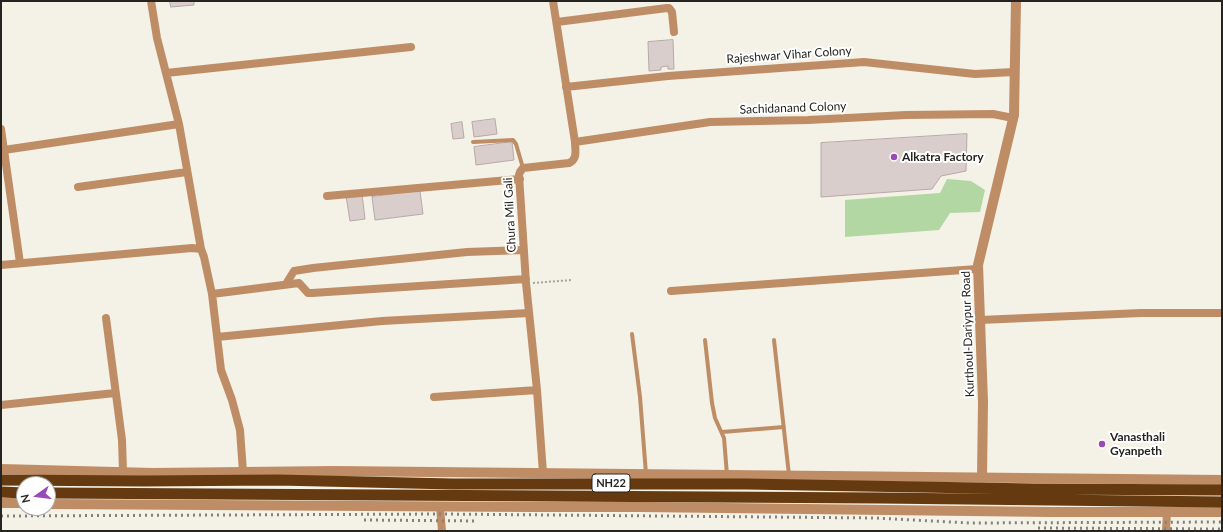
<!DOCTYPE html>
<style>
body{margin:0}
#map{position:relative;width:1223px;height:532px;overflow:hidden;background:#f4f1e6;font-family:Lato,sans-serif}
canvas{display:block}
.frame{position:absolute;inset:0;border:2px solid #252420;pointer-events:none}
.north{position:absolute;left:16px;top:476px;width:40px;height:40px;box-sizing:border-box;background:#fff;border:1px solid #a8a7a6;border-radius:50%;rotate:256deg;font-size:11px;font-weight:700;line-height:16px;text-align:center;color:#252420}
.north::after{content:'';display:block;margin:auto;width:14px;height:18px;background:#9a49b8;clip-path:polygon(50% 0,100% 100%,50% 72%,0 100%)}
</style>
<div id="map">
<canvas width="1223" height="532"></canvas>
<div class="frame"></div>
<div class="north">N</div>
</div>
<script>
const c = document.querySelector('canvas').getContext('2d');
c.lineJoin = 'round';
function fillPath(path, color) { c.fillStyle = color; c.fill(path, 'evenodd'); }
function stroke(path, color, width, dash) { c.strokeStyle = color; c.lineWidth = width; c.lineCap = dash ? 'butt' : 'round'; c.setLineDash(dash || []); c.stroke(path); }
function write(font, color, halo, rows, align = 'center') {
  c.font = font + ' Lato,sans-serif'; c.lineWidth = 4; c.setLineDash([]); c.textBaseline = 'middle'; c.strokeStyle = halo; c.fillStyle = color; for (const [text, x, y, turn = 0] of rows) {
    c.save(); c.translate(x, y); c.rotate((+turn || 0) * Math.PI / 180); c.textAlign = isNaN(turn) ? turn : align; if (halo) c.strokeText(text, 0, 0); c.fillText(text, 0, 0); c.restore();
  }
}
fillPath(new Path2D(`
 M947,179L971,181L985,190L980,212L950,213L939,230L845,237V200L940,193Z`), '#b2d7a3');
const building = new Path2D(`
 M170,1H194V5L171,7Z
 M673,40L674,69H668V66L661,67V70L649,71L648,42Z
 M495,119L497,134L474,137L472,122Z
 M462,122L464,138L453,139L451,124Z
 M967,134L966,171L941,176L932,189L821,197V143Z
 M512,142L514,160L476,165L474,147Z
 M420,191L423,214L375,220L372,197Z
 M362,194L365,219L350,221L346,196Z`);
fillPath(building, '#dacecd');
stroke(building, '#b5a9a9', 1);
stroke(new Path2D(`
 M533,283L572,280`), '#a5a39a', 2, [2, 2]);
stroke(new Path2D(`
 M473,142L513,140L516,144L523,168
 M632,334L640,397L646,474
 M705,340L712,403L715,418L724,438L727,475
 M774,340L789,475
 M722,432L784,427`), '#bf8d65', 4);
stroke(new Path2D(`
 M151,1L157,38L179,124L201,249
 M557,22L667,8H669L672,12L674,32
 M166,73L411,47
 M566,87L668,76L864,62L975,74L1014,72
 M1,129L20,263
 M575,142L710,122L808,120L906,115L993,114L1013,118
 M4,150L179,124
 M78,187L187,172
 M327,196L520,179
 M1,265L192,248L201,249L204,257L212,294L221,370L232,400L240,430L243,472
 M286,284L294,271L313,268L467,252L524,250
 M671,291L977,269
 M212,294L299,283L308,293H312L526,279
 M106,318L122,440L123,472
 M980,320L1141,313H1222
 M217,337L382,321L529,313
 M434,397L537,390
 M1,405L115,393
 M543,473L537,390L526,283L519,175L520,172L523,168L569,163C578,159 575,150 575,142L553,1
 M440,507L442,531
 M1166,531L1167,512`), '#bf8d65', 8);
stroke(new Path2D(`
 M1,469L153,473L334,471L1222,480
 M982,478L983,402L978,265L1014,115L1016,1
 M1,503H24
 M48,504L528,507H641L1050,512H1222`), '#bf8d65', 10);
stroke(new Path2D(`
 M1,492L24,493`), '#663a10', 11);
stroke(new Path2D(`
 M1,516L443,514L875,518L970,523L1222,522
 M364,520L478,521
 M1038,528L1222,529`), '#838179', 3, [2, 4]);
stroke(new Path2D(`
 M1,480L143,481L278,480L453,484H746L1034,489L1222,490
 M48,493L880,498L1222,502`), '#663a10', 11);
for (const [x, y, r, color] of [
 [894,157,4,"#9a49b8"],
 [1102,444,4,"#9a49b8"]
]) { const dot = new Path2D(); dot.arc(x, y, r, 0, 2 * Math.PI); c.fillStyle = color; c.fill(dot); stroke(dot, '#fff', 1.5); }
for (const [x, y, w] of [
 [611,483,38]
]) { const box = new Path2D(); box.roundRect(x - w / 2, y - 9, w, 18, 3); c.fillStyle = '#fff'; c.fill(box); stroke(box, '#252420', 1); }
write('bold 11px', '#252420', null, [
 ["NH22",611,483]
]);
write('12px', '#252420', '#fff', [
 ["Rajeshwar Vihar Colony",789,55,-4],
 ["Sachidanand Colony",793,108,-2],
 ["Chura Mil Gali",510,215,-93],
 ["Kurthoul-Dariypur Road",968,334,-92]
]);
write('bold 12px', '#252420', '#fff', [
 ["Alkatra Factory",902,157],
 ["Vanasthali",1110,437],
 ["Gyanpeth",1110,451]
], 'left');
</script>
